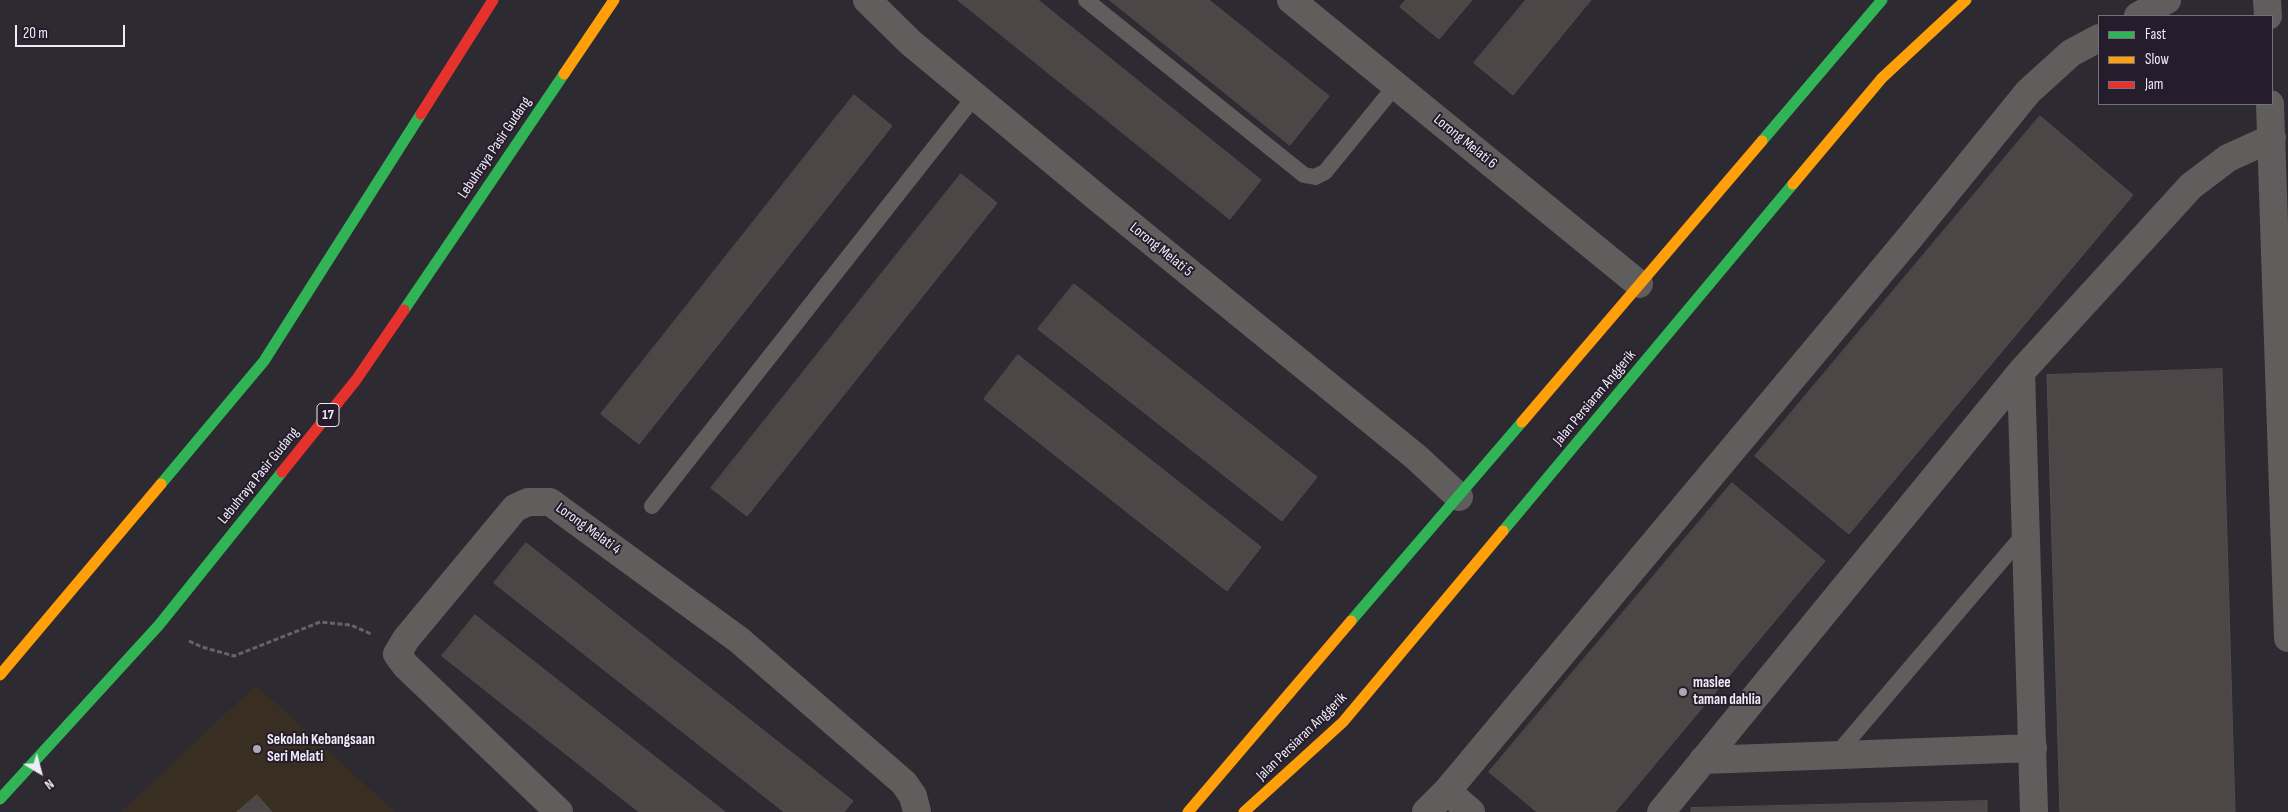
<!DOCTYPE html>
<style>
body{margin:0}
#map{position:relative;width:2288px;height:812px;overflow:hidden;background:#2e2a32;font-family:"Sofia Sans Condensed",sans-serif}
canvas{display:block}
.legend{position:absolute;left:2098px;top:15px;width:175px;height:90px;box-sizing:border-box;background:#251c2c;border:1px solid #766f7d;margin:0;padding:6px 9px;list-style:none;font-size:15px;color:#f0ebf6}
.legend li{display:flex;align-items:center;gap:10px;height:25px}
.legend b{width:25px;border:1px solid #766f7d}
.north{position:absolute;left:15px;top:747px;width:50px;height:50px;-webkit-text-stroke:4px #251c2c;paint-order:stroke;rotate:143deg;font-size:14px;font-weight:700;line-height:20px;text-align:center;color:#f0ebf6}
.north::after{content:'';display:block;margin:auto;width:18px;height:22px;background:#f0ebf6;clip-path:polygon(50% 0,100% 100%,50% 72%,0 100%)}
.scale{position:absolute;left:15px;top:25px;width:110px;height:22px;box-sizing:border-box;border:2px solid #f0ebf6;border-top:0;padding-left:6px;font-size:15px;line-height:18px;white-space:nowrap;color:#f0ebf6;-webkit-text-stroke:4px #251c2c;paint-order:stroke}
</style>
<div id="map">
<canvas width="2288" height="812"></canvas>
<ul class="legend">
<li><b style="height:6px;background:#30b455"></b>Fast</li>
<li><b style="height:6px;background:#ff9f0a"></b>Slow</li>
<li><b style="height:6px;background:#e5322d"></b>Jam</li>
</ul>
<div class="north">N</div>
<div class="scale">20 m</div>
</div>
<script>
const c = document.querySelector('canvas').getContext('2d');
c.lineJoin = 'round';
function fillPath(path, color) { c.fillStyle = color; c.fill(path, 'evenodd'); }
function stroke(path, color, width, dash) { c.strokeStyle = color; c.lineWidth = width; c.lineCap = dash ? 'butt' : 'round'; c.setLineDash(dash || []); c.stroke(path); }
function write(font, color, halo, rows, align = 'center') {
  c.font = font + ' "Sofia Sans Condensed",sans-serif'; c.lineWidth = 4; c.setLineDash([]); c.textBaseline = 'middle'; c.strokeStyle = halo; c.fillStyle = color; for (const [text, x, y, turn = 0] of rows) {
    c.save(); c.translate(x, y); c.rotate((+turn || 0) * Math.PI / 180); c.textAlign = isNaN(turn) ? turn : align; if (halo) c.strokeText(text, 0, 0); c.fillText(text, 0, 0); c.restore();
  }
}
fillPath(new Path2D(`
 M256,685L395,812H121Z`), '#382f22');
const building = new Path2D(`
 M958,0H1038L1261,180L1230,219Z
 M1110,0H1209L1329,96L1290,145Z
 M1406,0H1472L1439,39L1400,7Z
 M1526,0H1591L1513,95L1474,63Z
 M854,95L892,126L639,444L601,414Z
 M2040,116L2133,195L1849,534L1755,456Z
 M961,174L997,203L747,516L711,488Z
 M1074,284L1317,477L1282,521L1038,329Z
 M1018,355L1261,547L1227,591L984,399Z
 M2222,369L2235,812H2060L2047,375Z
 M1732,483L1825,561L1615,812H1537L1489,772Z
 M526,543L853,801L844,812H784L494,583Z
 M475,615L725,812H639L442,656Z
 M257,795L272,812H237Z
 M1987,801V812H1691V808Z`);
fillPath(building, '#4c4646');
stroke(building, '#524e4f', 1);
stroke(new Path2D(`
 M189,641L202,647L234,656L320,622L351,625L371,634`), '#656465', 3, [5, 2.5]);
stroke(new Path2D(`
 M1086,0L1304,175L1315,177L1325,172L1396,85
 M652,506L975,96
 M1836,755L2026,532`), '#5f5e5c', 16);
stroke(new Path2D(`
 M867,0L911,43L1099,199L1416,457L1459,497
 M1291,0L1639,284
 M2267,0L2268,16
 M2138,16L2167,0
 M2270,104L2288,638
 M2021,372L2034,812
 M1703,760L2033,748
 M1447,791L1471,812
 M559,812L406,666L397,654L406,639L515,508L528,502H550L739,640L904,783L913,796L917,812
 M1426,812L1447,791L1911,236L2028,92L2071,53L2099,38
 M1661,812L2021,372L2191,186L2228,158L2272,138`), '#5f5e5c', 28);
stroke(new Path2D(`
 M1762,141L1882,0
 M404,310L564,74
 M161,484L264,361L421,114
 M1503,531L1793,184
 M1351,621L1522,422
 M0,799L159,625L282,472`), '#30b455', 11);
stroke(new Path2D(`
 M564,74L614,0
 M1793,184L1882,78L1966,0
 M1522,422L1762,141
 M0,675L161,484
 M1188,812L1351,621
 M1244,812L1343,722L1503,531`), '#ff9f0a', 11);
stroke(new Path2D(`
 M421,114L493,0
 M282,472L356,380L404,310`), '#e5322d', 11);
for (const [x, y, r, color] of [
 [1683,692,5,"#aca7b1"],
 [257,749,5,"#aca7b1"]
]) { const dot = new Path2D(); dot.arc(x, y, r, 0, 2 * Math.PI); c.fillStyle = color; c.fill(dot); stroke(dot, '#251c2c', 2); }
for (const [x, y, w] of [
 [328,415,22]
]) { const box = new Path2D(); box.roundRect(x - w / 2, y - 11.5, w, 23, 4); c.fillStyle = '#251c2c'; c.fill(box); stroke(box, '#f0ebf6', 1); }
write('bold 14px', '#f0ebf6', null, [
 ["17",328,415]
]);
write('15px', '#f0ebf6', '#251c2c', [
 ["Lorong Melati 6",1465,142,39],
 ["Lebuhraya Pasir Gudang",495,148,-56],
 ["Lorong Melati 5",1161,250,39],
 ["Jalan Persiaran Anggerik",1595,398,-50],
 ["Lebuhraya Pasir Gudang",259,476,-51],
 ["Lorong Melati 4",588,529,36],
 ["Jalan Persiaran Anggerik",1302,737,-44]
]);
write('bold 15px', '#f0ebf6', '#251c2c', [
 ["maslee",1693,683],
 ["taman dahlia",1693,700],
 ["Sekolah Kebangsaan",267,740],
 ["Seri Melati",267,757]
], 'left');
</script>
